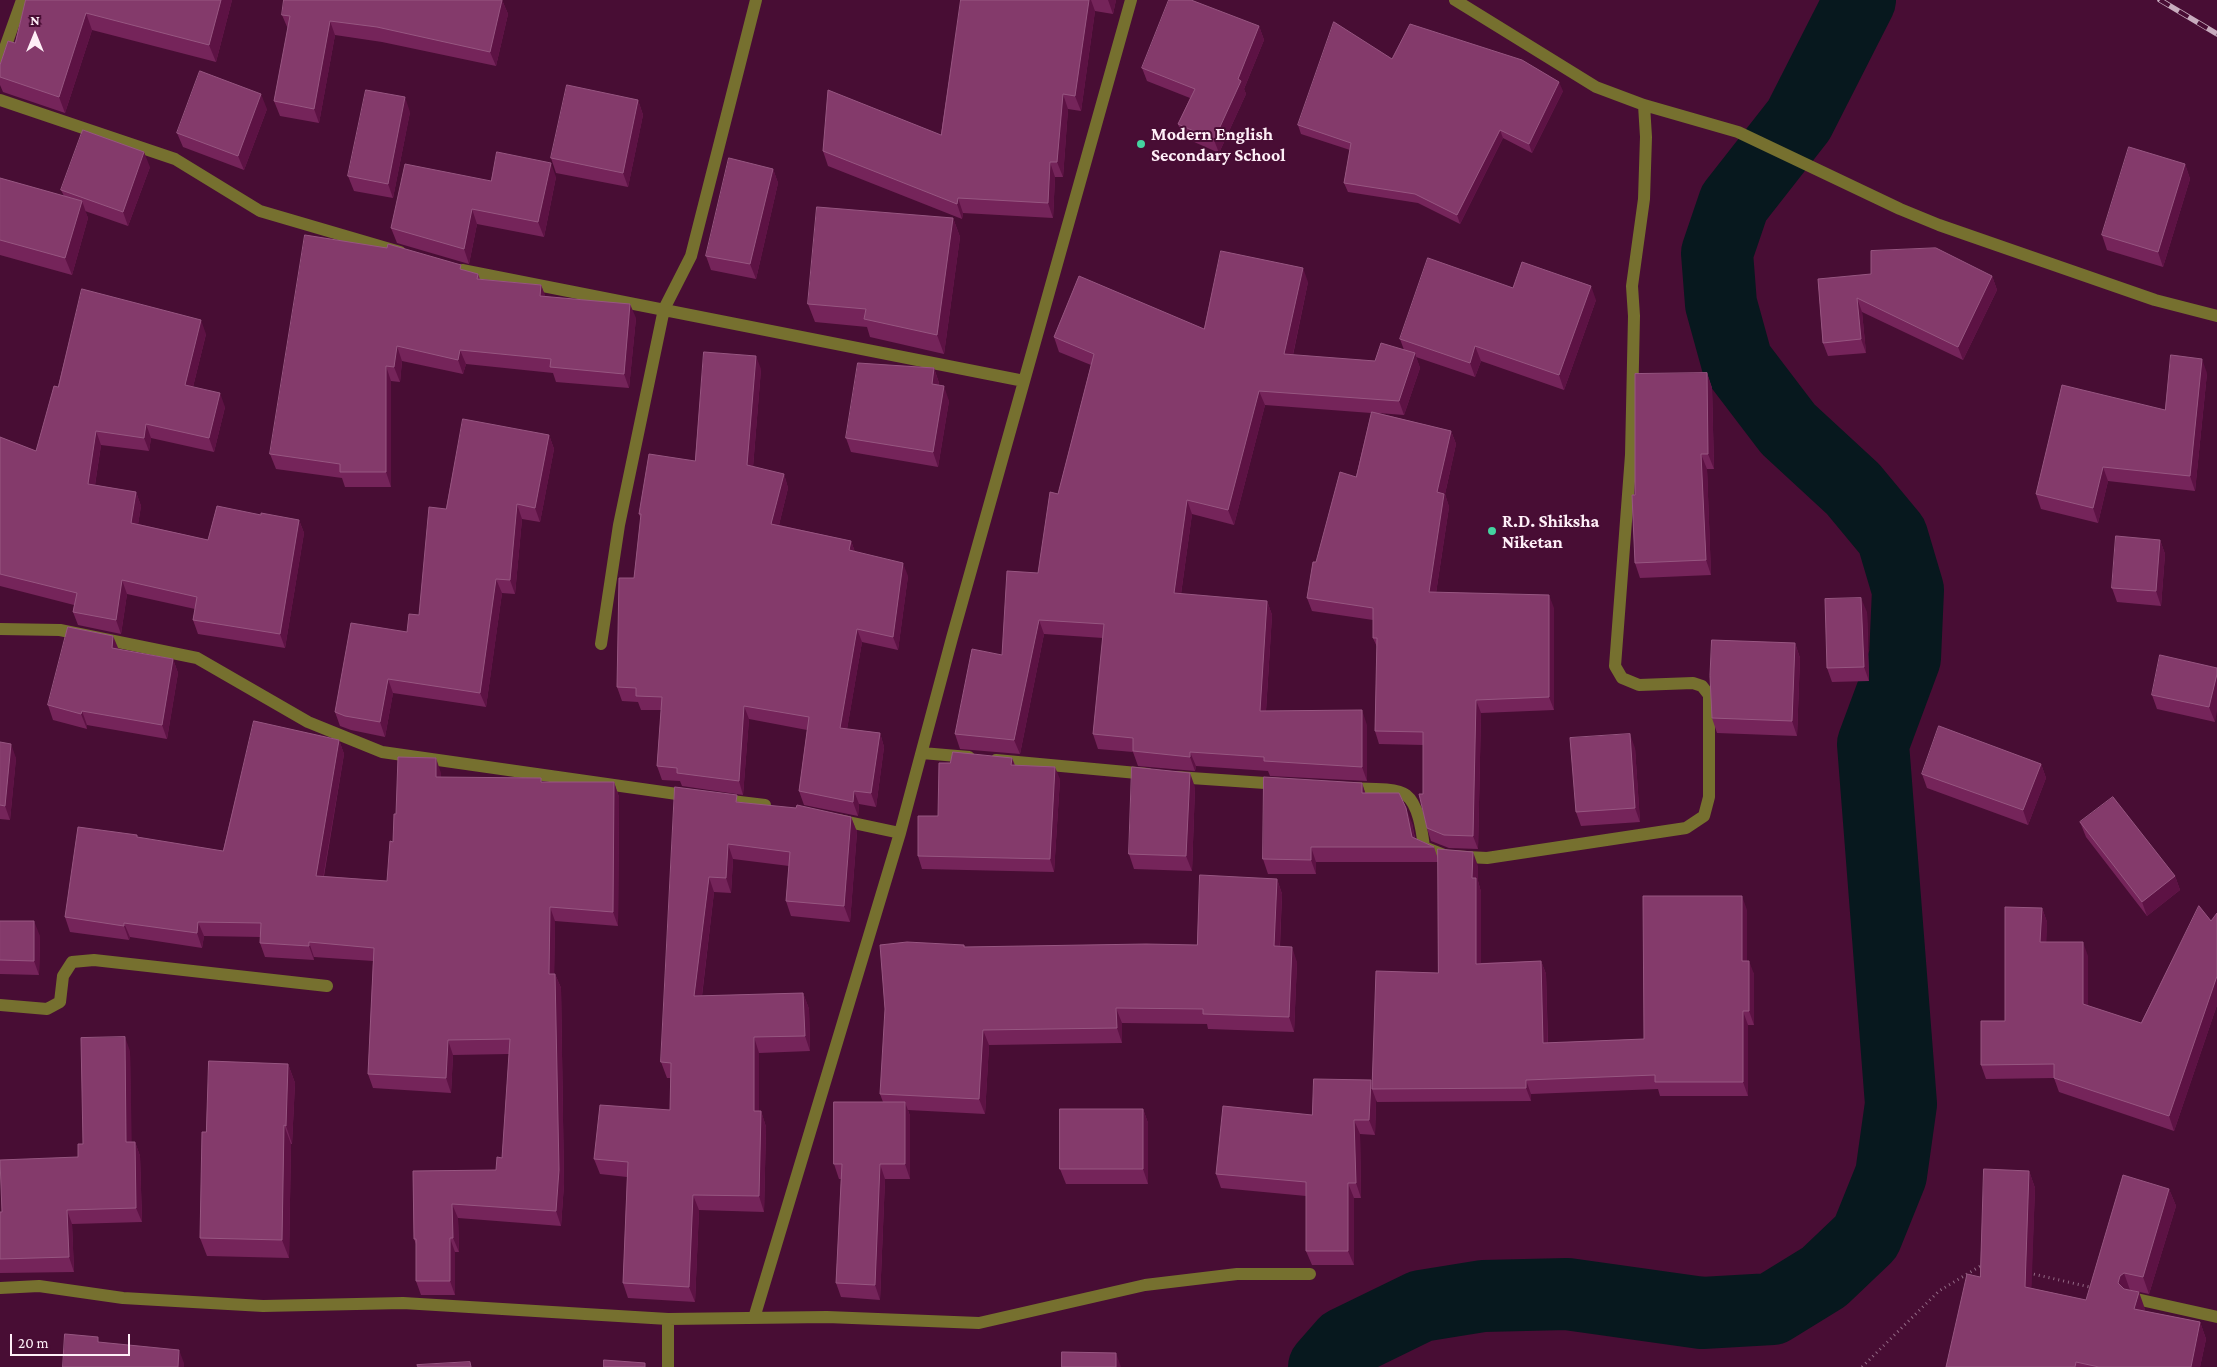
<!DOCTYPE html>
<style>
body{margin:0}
#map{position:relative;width:2217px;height:1367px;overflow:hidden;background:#480d34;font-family:"Crimson Pro",serif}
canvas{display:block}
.north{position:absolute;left:10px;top:10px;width:50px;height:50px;-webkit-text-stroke:4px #480d34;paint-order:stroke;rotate:0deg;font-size:14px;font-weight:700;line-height:20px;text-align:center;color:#feeff7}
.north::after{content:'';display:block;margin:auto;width:18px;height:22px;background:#feeff7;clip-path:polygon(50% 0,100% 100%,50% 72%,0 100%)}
.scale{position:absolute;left:10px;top:1334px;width:120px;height:22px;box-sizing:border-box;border:2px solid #feeff7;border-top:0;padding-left:6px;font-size:15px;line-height:18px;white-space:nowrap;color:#feeff7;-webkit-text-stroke:4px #480d34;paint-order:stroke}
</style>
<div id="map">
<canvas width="2217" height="1367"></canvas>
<div class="north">N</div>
<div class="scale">20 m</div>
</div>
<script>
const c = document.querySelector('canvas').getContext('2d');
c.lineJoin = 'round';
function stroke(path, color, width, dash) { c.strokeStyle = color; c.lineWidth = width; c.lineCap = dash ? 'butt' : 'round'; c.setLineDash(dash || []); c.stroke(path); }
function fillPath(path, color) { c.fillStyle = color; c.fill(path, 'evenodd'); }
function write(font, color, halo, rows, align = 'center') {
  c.font = font + ' "Crimson Pro",serif'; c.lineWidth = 4; c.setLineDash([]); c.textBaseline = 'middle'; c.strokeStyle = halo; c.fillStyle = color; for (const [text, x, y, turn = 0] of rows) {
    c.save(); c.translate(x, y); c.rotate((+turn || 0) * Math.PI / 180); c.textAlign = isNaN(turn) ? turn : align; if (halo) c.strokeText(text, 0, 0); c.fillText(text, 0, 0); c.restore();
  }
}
stroke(new Path2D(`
 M1324,1367L1345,1343L1421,1306L1483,1296L1567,1294L1702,1313L1772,1309L1824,1277L1866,1237L1891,1175L1901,1104L1873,744L1905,658L1908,590L1892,536L1853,489L1788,429L1737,362L1721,304L1717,253L1734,203L1799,120L1860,0`), '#07181e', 72);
stroke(new Path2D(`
 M2029,1273L2094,1288
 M1862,1367L1939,1291L1982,1265`), '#936a85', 3, [1, 4]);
stroke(new Path2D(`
 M2132,1298L2217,1317`), '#76702f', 12);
stroke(new Path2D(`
 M1455,0L1596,87L1644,105L1738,132L1900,209L1939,225L2155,300L2217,316
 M0,62L22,0
 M0,100L175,159L260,211L400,252
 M462,270L1024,381
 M0,629L60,630L197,658L308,722L382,752L691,796
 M601,644L619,525L664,309L691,256L756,0
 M922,753L969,757
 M996,760L1148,774
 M1176,777L1280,784
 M1348,788C1361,789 1396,787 1406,795C1419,805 1422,832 1424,847L1447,856L1487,858L1686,828L1704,816L1709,797V695L1702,686L1693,683L1639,685L1622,678L1615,666L1631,455L1634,316L1632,286L1644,199L1646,137L1644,105
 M723,800L765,805
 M839,820L900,833
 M0,1005L47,1009L60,1002L63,976L72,962L94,960L327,986
 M0,1288L39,1286L123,1298L263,1306L403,1303L668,1319L827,1317L979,1323L1145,1285L1237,1274H1310
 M754,1318L900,833L952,638L1131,0
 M668,1367V1319`), '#76702f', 12);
const rail = new Path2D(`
 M2160,0L2217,34`);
stroke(rail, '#c8acbe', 5.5);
stroke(rail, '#480d34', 4, [11]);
fillPath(new Path2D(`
 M26,0H232L216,62L92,30L65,113L3,92L0,85V65L15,43Z
 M502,0L508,14L496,66L382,42L335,35L319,123L280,116L274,101L288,29L282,15Z
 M961,0H1116L1113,14L1095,11L1081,111L1068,109L1063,177H1055L1053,218L963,213L962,219L828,166L823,151L941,135Z
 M1259,26L1264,40L1244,89L1246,94L1219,153L1183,137L1178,124L1190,98L1147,81L1142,68Z
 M1392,59L1563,91L1532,153L1503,138L1460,224L1418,203L1348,192L1344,183L1350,150L1301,134L1298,125Z
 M638,100L643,115L628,187L556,173L551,158Z
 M267,109L244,170L183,147L177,133Z
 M410,112L393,198L354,191L348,176Z
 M2185,164L2190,179L2163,267L2107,250L2102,235Z
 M150,167L128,226L85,211L88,218L72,275L0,255V178L64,196L61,190Z
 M773,169L778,183L756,279L711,270L706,256Z
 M556,177L544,237L477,224L469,264L397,243L391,228L491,181Z
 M953,218L960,237L944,354L870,337L867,327L815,322L808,304Z
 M462,270L478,274L480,279L541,285L545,296L636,318L629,388L556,382L553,373L466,364L463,374L402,361L400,382L391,381V487H345L342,478L276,469L270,454Z
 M1992,276L1997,290L1963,360L1862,312L1866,353L1828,356L1823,343L1818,279Z
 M1308,282L1293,355L1375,361L1404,350L1400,339L1513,288L1596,300L1564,390L1481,361L1475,377L1416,357L1420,368L1404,415L1378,413L1451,431L1456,444L1445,494L1449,507L1436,593L1554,608V710L1481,713L1478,849L1449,848L1431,841L1427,828L1423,794V745L1379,744L1375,731L1377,647L1373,638V620L1312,611L1307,598L1316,562L1356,477L1371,413L1265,405L1234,525L1192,514L1181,594L1267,601L1272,615L1266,711L1367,725V781L1270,776L1268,771L1196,766L1195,771L1138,766L1133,752L1098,749L1093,734L1103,638L1044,634L1020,754L960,749L955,734L1002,655L1038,573L1058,494L1091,365L1059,352L1054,337L1204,329Z
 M206,334L193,387L225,407L214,452L151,438L149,451L101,445L95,485L136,492L141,506L138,524L208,540L261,515L299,520L304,533L285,648L198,634L193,620L195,609L127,594L121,634L78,625L73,612L74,605L0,586V437L36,451L58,387Z
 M934,368L939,383V385L949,401L938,467L851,452L846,438Z
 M761,369L753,467L784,474L788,488L779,525L851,541L855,552L908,576L898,650L862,642L847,729L880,733L884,747L876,807L859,804L858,816L804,805L799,791L807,730L749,719L743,795L682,786L680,781L662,780L657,766L661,710H641L638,702L622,701L617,687L634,578L641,519L639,514L695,461Z
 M1707,373L1712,388L1714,469H1707L1711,575L1640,578L1635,563Z
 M2207,373L2195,491L2108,481L2098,523L2041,509L2036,494L2165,410Z
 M549,435L554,449L540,522L522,519L515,594L502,593L486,707L393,693L385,737L351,730L340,726L335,712L407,632L419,615L446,509Z
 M2160,540L2165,554L2161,606L2117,602L2112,588Z
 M1867,612L1869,681L1832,682L1827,668Z
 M1795,643L1800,658L1797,736L1717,733L1712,718Z
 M118,649L173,659L178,673L167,739L87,725V729L53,720L48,705Z
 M2217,668L2215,722L2157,709L2152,695Z
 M339,740L344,754L324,876L387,881L393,842L396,814L441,773V777L543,782H614L619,797L618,926L555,921L554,974H555L561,988L564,1184L561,1226L458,1218L459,1252H455V1295H421L416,1281V1244L414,1239L413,1171L496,1170L502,1158L509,1054L453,1055L451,1093L373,1088L368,1074L373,961L314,957V960L265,957L260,943V937L204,936L202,948L130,937L129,940L70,932L65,917L138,838L223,851Z
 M0,742L16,758L10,820L0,819Z
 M1635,748L1640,822L1581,826L1576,812Z
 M1012,758L1015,765L1060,779L1054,872L922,869L918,856L938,816L950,763Z
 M2041,764L2046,778L2028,825L1927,788L1922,774Z
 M1362,783L1365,793L1412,823L1415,838L1434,847L1438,859L1478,866V881L1481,892V963L1541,961L1546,974L1548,1043L1644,1039L1747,910V961L1754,974V1025H1748V1096H1660L1658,1089L1531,1094V1101L1377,1102L1376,1100L1375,1135L1360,1134L1361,1198H1354V1265H1312L1306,1251V1196L1221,1188L1216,1174L1312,1115L1372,1084L1438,973V862H1316V874H1268L1263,859Z
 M675,787L739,802L851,817L857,832L850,922L791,916L786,901L789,866L733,859L731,893L714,892L702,996L803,993L809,1009L810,1051L759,1053V1111H761L766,1127L764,1212L699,1210L695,1302L628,1298L623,1283L627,1177L600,1174L594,1159L670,1110V1078H667L661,1062Z
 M1195,787L1192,871L1134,869L1129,854Z
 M2080,822L2175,876L2180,890L2147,916L2086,837Z
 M1277,879L1282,894L1280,946L1297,962L1294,1032L1208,1029L1207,1024L1122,1023V1043L989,1045L985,1114L908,1110L910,1116V1179H885L880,1300L841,1297L836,1283L841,1179H839L834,1164L883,1102L880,1094L964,945L965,947L1197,945Z
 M2042,908L2047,922L2046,942L2088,956V1006L2141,1023L2217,913V1005L2174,1131L2059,1092L2054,1078L1986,1079L1981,1065L2005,1021Z
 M0,921L40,936L39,975L0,974Z
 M130,1051L131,1142H135L140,1156L142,1222L72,1224L74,1272L0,1273V1212H2L78,1157L83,1144Z
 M288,1064L295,1083L292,1144H291L289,1258L207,1256L200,1238L206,1132Z
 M1143,1109L1148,1123V1184H1066L1060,1169Z
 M2029,1171L2035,1188L2031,1288L2086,1300L2169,1189L2176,1206L2149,1294L2130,1290L2145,1309L2144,1311L2200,1322L2206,1339L2200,1367H1946L1980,1277Z`), '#75245a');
fillPath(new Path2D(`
 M221,0H232L216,62L209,45Z
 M502,0L508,14L496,66L490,52Z
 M1089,0H1091L1095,11L1081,111L1075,96Z
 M1108,0H1116L1113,14Z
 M86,13L92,30L65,113L59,97Z
 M330,21L335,35L319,123L314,109Z
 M1259,26L1264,40L1244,89L1246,94L1219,153L1214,140Z
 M1559,82L1563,91L1532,153L1529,144Z
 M261,94L267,109L244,170L238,156Z
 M1063,94L1068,109L1063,177L1057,162Z
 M405,97L410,112L393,198L388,184Z
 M638,100L643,115L628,187L623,173Z
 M1500,130L1503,138L1460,224L1457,215Z
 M144,152L150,167L128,226L123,212Z
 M1050,162L1055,177L1053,218L1048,203Z
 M551,163L556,177L544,237L538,222Z
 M2185,164L2190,179L2163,267L2158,252Z
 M773,169L778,183L756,279L750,264Z
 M958,198L963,213L962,219L957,204Z
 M82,201L88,218L72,275L65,258Z
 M472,209L477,224L469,264L464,249Z
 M953,218L960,237L944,354L937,335Z
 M1303,268L1308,282L1290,368L1284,354Z
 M1992,276L1997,290L1963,360L1958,347Z
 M541,285L547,300L540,296Z
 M1591,286L1596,300L1564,390L1559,375Z
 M1857,298L1862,312L1866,353L1861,339Z
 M630,304L636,318L629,388L624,374Z
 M201,320L206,334L190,399L185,385Z
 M397,346L402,361L400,382L394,367Z
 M1475,346L1481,361L1475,377L1470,363Z
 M460,350L466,364L463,374L458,360Z
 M1415,353L1420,368L1404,415L1399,401Z
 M756,356L761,369L752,479L747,465Z
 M2202,359L2207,373L2195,491L2190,476Z
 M386,366L391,381V487L386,472Z
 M934,368L939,383L937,398L932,384Z
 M1707,373L1712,388L1714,469L1708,454Z
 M944,386L949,401L938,467L933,452Z
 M1259,391L1265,405L1234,525L1228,510Z
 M220,393L225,407L214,452L209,438Z
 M146,424L151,438L149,451L144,438Z
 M96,431L101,445L93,497L88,484Z
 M1451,431L1456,444L1445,494L1449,507L1434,606L1429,592L1437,492Z
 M549,435L554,449L540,522L535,508Z
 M1701,454L1707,469L1711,575L1706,560Z
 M2103,467L2108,481L2098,523L2093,508Z
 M784,474L788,488L776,537L771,524Z
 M136,492L141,506L136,537L131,523Z
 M1187,500L1192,514L1179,608L1174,593Z
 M517,504L522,519L515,594L510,580Z
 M299,520L304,533L285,648L280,634Z
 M2160,540L2165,554L2161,606L2156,591Z
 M851,541L856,555L849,550Z
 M903,563L908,576L898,650L893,637Z
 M496,579L502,593L486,707L480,693Z
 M122,580L127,594L121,634L116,620Z
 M1549,595L1554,608V710L1549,697Z
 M1861,598L1867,612L1869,681L1864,667Z
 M1267,601L1272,615L1265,725L1260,711Z
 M1039,620L1044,634L1020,754L1014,740Z
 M857,629L862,642L845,741L840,728Z
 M113,636L119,650L112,648Z
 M1795,643L1800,658L1797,736L1792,721Z
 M173,659L178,673L167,739L162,725Z
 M2217,674V711L2215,722L2209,707Z
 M388,679L393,693L385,737L380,722Z
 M1476,700L1481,713L1478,849L1473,836Z
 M744,706L749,719L743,795L739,781Z
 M1362,710L1367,725V781L1362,767Z
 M82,711L87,725V729L81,714Z
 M880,733L884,747L876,807L871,793Z
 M1630,734L1635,748L1640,822L1635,808Z
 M339,740L344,754L321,890L316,876Z
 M11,744L16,758L10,820L5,806Z
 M1190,752L1196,766L1195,771L1190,757Z
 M436,758L441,773V791L436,777Z
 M1012,758L1016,770L1011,765Z
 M2041,764L2046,778L2028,825L2023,810Z
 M1055,767L1060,779L1054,872L1050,859Z
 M1190,773L1195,787L1192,871L1186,856Z
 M614,782L619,797L618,926L613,912Z
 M1362,783L1367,798L1362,793Z
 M854,791L859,804L858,816L853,802Z
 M1406,808L1412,823L1416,847L1412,837Z
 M851,817L857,832L850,922L844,906Z
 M728,844L733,859L731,893L726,878Z
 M1311,847L1316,862V874L1311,860Z
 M1473,852L1478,866V881L1481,892V978L1476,964L1472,878Z
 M2175,876L2180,890L2147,916L2142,902Z
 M709,877L714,892L700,1011L694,996Z
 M1277,879L1282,894L1279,961L1274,946Z
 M1742,896L1747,910V974L1742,961Z
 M550,907L555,921L554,989L549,974Z
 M2042,908L2047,922L2046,956L2040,942Z
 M34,921L40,936L39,975L34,961Z
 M198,922L204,936L202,948L197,933Z
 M124,923L130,937L129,940L124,926Z
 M309,942L314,957V960L309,946Z
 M2083,942L2088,956V1018L2083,1004Z
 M1292,947L1297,962L1294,1032L1289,1017Z
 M1541,961L1546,974L1548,1057L1543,1043Z
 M1749,961L1754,974V1025L1749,1011Z
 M555,974L561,988L564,1184L561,1226L556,1211Z
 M2217,976V1005L2174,1131L2169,1116Z
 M803,993L809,1009L810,1051L805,1036Z
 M1116,1008L1122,1023V1043L1117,1028Z
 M1743,1011L1748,1025V1096L1743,1082Z
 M983,1030L989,1045L985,1114L979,1099Z
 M125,1037L130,1051L132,1156L126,1142Z
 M754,1037L759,1053V1127L754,1111Z
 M448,1040L453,1055L451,1093L446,1078Z
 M288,1064L295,1083L292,1144L286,1126Z
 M1371,1080L1374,1089H1372L1376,1100L1375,1135L1369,1120Z
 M1526,1080L1531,1094V1101L1526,1088Z
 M905,1102L910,1116V1179L905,1164Z
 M1143,1109L1148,1123V1184L1143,1169Z
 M761,1111L766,1127L764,1212L759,1196Z
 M1354,1120L1360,1134L1361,1198L1356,1183Z
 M284,1125L291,1144L289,1258L282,1240Z
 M135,1142L140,1156L142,1222L136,1208Z
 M880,1164L885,1179L880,1300L875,1285Z
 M2029,1171L2035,1188L2031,1304L2025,1287Z
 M1348,1183L1354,1198V1265L1348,1251Z
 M2169,1189L2176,1206L2149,1294L2143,1277Z
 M693,1195L699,1210L695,1302L689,1287Z
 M452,1204L458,1218L459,1252L453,1238Z
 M67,1210L72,1224L74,1272L69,1257Z
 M450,1238L455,1252V1295L450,1281Z
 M2124,1273L2130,1290L2126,1293L2118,1283L2120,1276Z
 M2139,1292L2145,1309L2140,1326L2134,1309Z
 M2200,1322L2206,1339L2200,1367H2191Z
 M179,1350L184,1363V1367H178Z
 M1116,1353L1121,1367H1116Z`), '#5d1244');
const building = new Path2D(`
 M26,0H221L209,45L86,13L59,97L0,77V65L8,41L15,43Z
 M284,0H502L490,52L377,27L330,21L314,109L274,101L290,16L282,15Z
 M961,0H1089L1075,96L1063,94L1057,162H1050L1048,203L958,198L957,204L823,151L828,90L941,135Z
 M1169,0H1191L1259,26L1238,79L1241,81L1214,140L1178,124L1195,89L1142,68Z
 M1334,22L1392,59L1410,24L1522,60L1559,82L1529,144L1500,130L1457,215L1415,194L1344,183L1351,143L1298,125Z
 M200,71L261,94L238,156L177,133Z
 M567,85L638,100L623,173L551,158Z
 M366,90L405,97L388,184L348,176Z
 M83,130L144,152L123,212L61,190Z
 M2129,147L2185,164L2158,252L2102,235Z
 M497,152L551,163L538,222L472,209L464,249L391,228L405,164L491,181Z
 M729,158L773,169L750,264L706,256Z
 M0,178L82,201L65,258L0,240Z
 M817,207L953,218L937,335L864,319L866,309L808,304Z
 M305,235L387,248L388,244L461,265L460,269L478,274L477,279L541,285L540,296L630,304L624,374L550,367L551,359L460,350L458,360L397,346L394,367L386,366V472H340V464L270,454Z
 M1936,248L1992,276L1958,347L1857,298L1861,339L1823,343L1818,279L1871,274V251Z
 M1221,251L1303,268L1284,354L1375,361L1381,343L1415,353L1399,401L1259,391L1228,510L1187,500L1174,593L1267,601L1260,711L1362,710V767L1264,761V757L1190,752V757L1133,751V738L1093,734L1104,624L1039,620L1014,740L955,734L972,649L1002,655L1007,571L1038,573L1050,492L1058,494L1094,354L1054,337L1079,276L1204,329Z
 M1428,258L1513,288L1522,262L1591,286L1559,375L1475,346L1470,363L1400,339Z
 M82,289L201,320L185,385L220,393L209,438L146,424L144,438L96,431L88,484L136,492L131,523L208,540L217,506L261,515V513L299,520L280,634L193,620L197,597L122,580L116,620L73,612L77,593L0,574V437L36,451L54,386L58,387Z
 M704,352L756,356L747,465L784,474L771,524L851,541L849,550L903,563L893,637L857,629L840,728L880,733L871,793L854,791L853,802L799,791L809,717L744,706L739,781L677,773V768L657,766L662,697L636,696V688L617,687L619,578H634L641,514H639L649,454L695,461Z
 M2171,355L2202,359L2190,476L2103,467L2093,508L2036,494L2062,385L2165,410Z
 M858,363L934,368L932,384L944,386L933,452L846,438Z
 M1707,373L1708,454H1701L1706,560L1635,563L1632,495H1635V374Z
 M1372,412L1451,431L1437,492L1444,494L1429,592L1549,595V697L1476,700L1473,836L1444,835L1427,828L1419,794H1423V732L1375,731L1377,638H1373V608L1307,598L1313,562H1316L1340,472L1356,477Z
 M463,419L549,435L535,508L517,504L510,580L496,579L480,693L388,679L380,722L345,716L335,712L351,623L407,632L409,614L419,615L429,507L446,509Z
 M2116,536L2160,540L2156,591L2112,588Z
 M1861,598L1864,667L1827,668L1825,599Z
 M68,627L113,636L112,648L173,659L162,725L82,711L81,714L48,705Z
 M1712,640L1795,643L1792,721L1712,718L1710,676Z
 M2160,655L2217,668V674L2209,707L2152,695Z
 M254,721L339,740L316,876L387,881L390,841L393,842L394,814H396L398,757L436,758V777L541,778V782H614L613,912L550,907L549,974H555L559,1170L556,1211L452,1204L453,1238H450V1281H416V1239H414L413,1171L496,1170L497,1157L502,1158L510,1039L448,1040L446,1078L368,1074L374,948L309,942V946L260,943L261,923L198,922L197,933L124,923V926L65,917L78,827L137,835V837L223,851Z
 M1939,726L2041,764L2023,810L1922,774Z
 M1630,734L1635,808L1576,812L1570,738Z
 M0,742L11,744L5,806L0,805Z
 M953,752L1012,758L1011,765L1055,767L1050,859L918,856V816H938L939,763H950Z
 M1132,767L1190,773L1186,856L1129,854Z
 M1264,777L1362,783V793H1399L1406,808L1412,837L1434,847H1311V860L1263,859Z
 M675,787L737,795L736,802L796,808L797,805L851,817L844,906L786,901L790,852L728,844L726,878L709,877L694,996L803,993L805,1036L754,1037V1111H761L759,1196L693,1195L689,1287L623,1283L628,1162L594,1159L600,1105L670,1110L671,1063L661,1062Z
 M2113,797L2175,876L2142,902L2080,822Z
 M1438,849L1473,852L1472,878H1476V964L1541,961L1543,1043L1644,1039L1643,896H1742V961H1749V1011H1743V1082H1655V1075L1526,1080V1088L1372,1089L1376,971L1438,973Z
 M1200,875L1277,879L1274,946L1292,947L1289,1017L1203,1014V1009L1116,1008L1117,1028L983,1030L979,1099L880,1094L885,1009L880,945L907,942L964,945V947L1146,944L1197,945Z
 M2199,906L2211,921L2217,913V976L2169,1116L2054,1078V1064L1981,1065V1021H2005V907L2042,908L2040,942H2083V1004L2141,1023Z
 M0,921H34V961L0,960Z
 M125,1037L126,1142H135L136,1208L67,1210L69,1257L0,1259V1212H2L0,1160L78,1157V1144H83L81,1038Z
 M209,1061L288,1064L286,1126L284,1125L282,1240L200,1238L202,1132H206Z
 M1314,1079L1371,1080L1369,1120H1354L1356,1183H1348V1251H1306V1182L1216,1174L1223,1106L1312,1115Z
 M834,1102H905V1164H880L875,1285L836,1283L842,1164H834Z
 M1060,1109H1143V1169H1060Z
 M1984,1169L2029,1171L2025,1287L2086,1300L2123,1175L2169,1189L2143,1277L2124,1273L2120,1276L2118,1283L2124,1289L2139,1292L2134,1309L2200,1322L2191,1367H2099L2076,1362L2075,1367H1946L1967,1274L1980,1277Z
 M65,1334L98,1337V1342L179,1350L178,1367H63Z
 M1062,1352L1116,1353V1367H1062Z
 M604,1360L645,1363V1367H604Z
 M470,1362L471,1367H418L417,1365Z`);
fillPath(building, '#843a6b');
stroke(building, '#975681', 1);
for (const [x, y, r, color] of [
 [1141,144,5,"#44d4a0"],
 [1492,531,5,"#44d4a0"]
]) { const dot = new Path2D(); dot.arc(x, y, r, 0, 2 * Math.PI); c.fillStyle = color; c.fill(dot); stroke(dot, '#480d34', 2); }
write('bold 18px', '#feeff7', '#480d34', [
 ["Modern English",1151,134],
 ["Secondary School",1151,155],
 ["R.D. Shiksha",1502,521],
 ["Niketan",1502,542]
], 'left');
</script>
